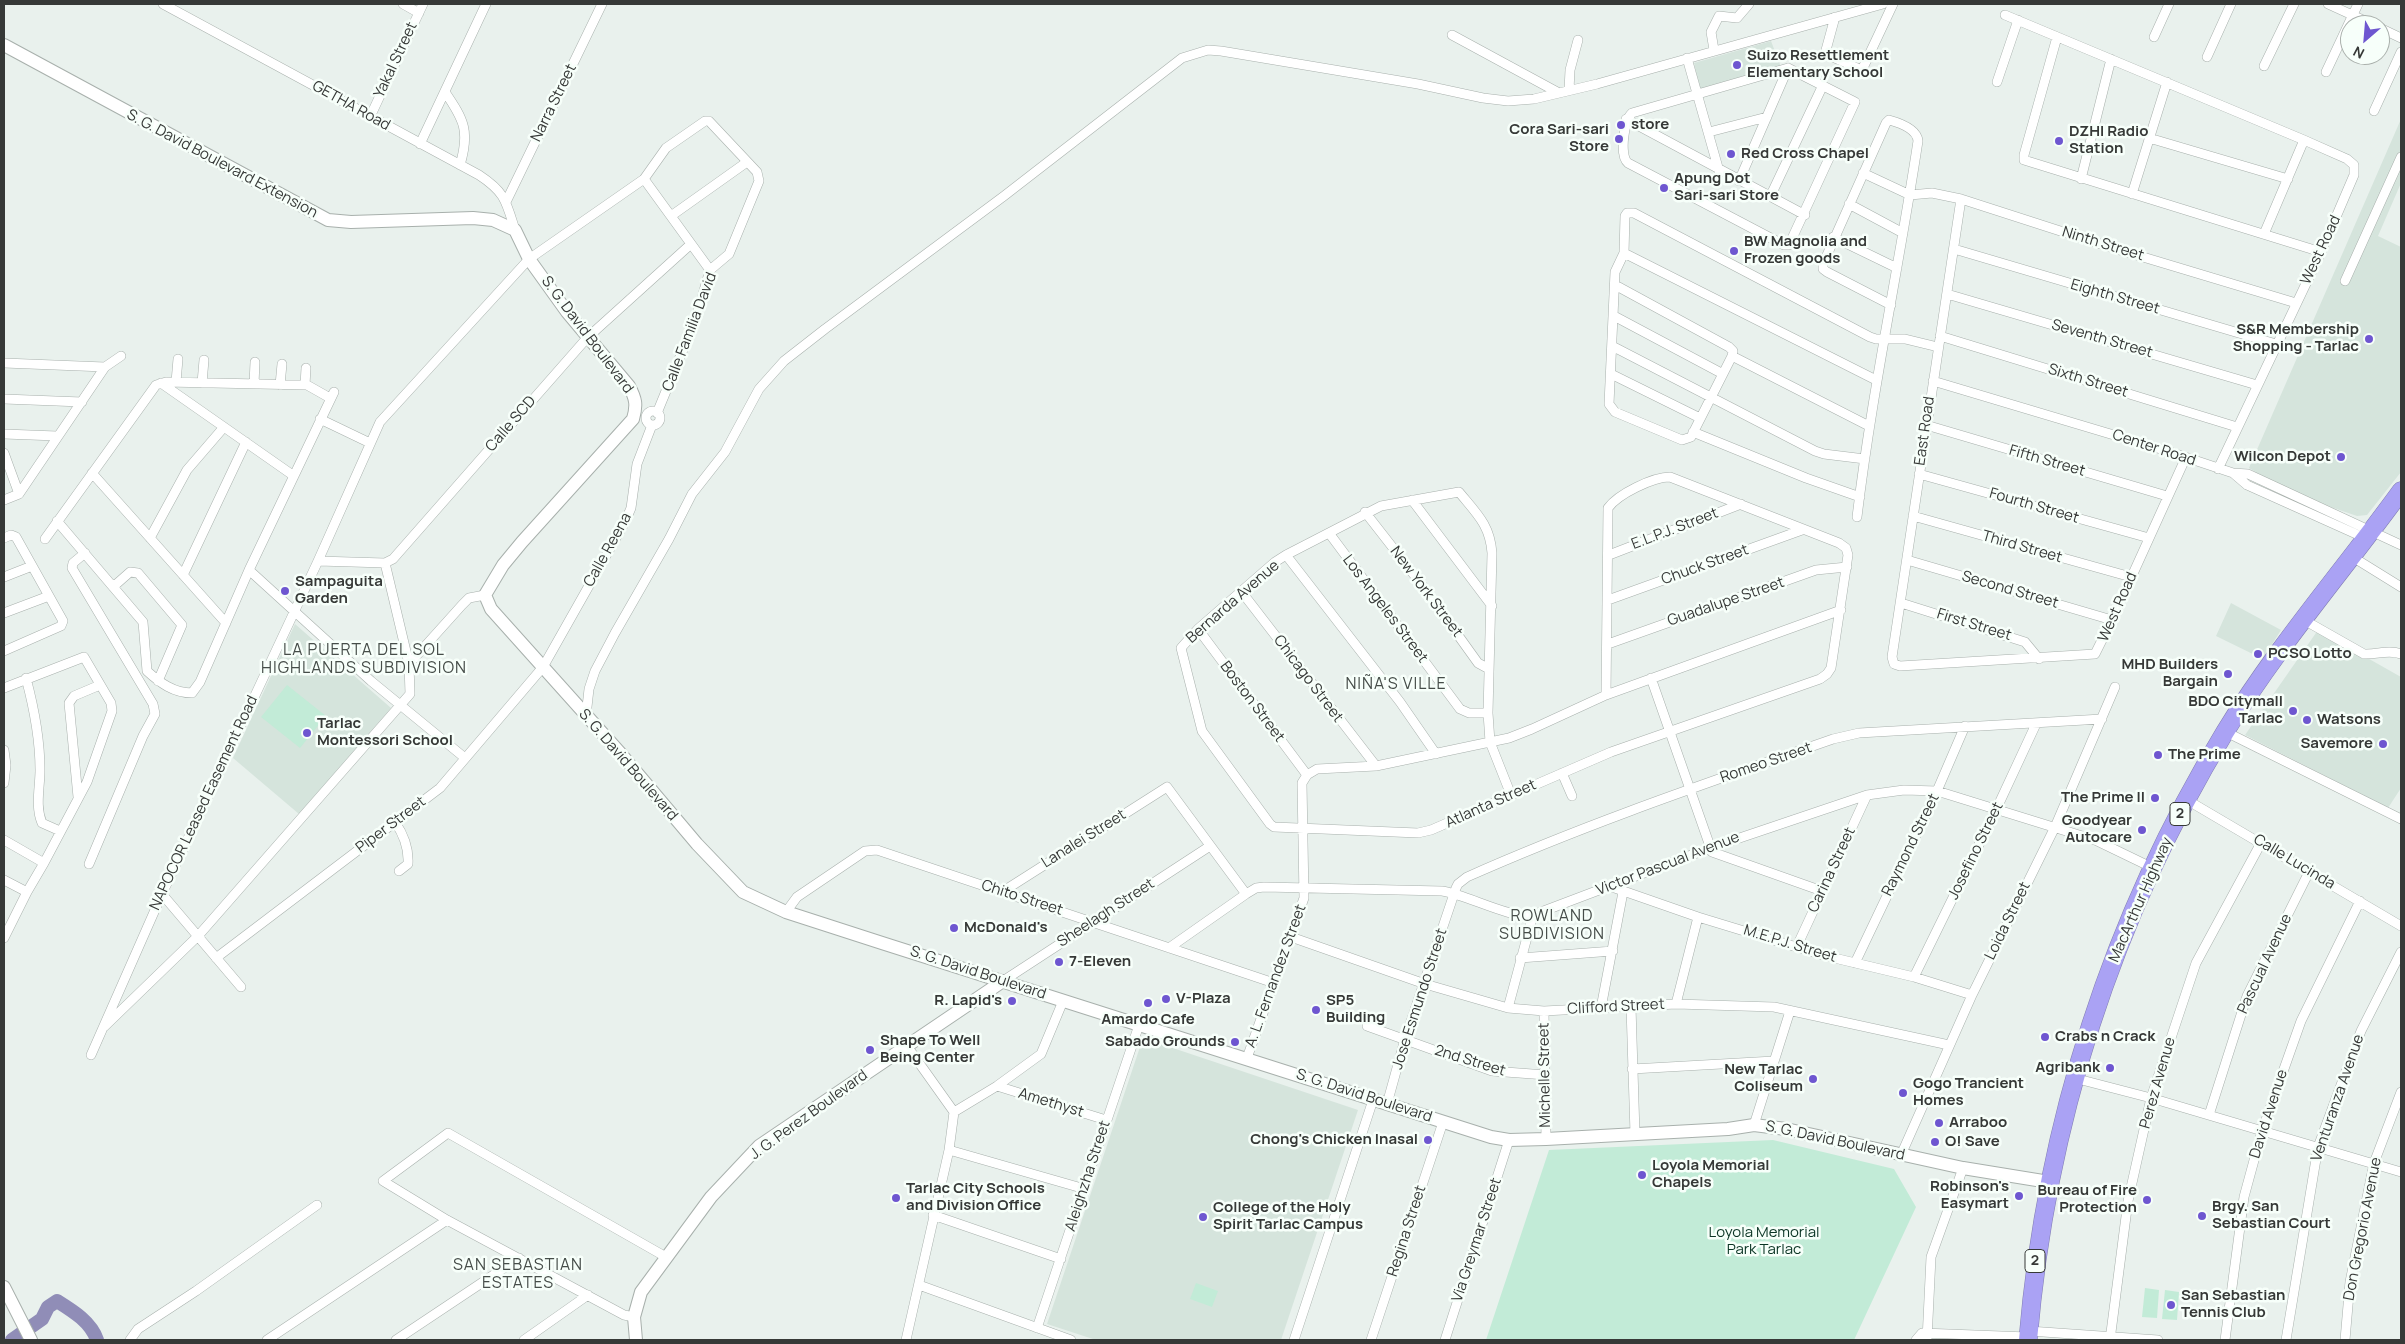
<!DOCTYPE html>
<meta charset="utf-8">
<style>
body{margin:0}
#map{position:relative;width:2405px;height:1344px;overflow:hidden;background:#e9f1ed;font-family:Manrope,sans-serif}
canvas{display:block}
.frame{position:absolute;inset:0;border:5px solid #363937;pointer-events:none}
.north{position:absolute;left:2340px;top:15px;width:50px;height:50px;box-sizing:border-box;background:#f7fffa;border:1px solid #aab0ac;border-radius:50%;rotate:207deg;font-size:14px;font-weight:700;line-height:20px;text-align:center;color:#363937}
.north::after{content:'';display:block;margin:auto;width:18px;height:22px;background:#6e56d0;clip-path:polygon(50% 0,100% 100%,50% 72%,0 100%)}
</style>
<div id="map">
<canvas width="2405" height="1344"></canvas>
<div class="frame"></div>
<div class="north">N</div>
</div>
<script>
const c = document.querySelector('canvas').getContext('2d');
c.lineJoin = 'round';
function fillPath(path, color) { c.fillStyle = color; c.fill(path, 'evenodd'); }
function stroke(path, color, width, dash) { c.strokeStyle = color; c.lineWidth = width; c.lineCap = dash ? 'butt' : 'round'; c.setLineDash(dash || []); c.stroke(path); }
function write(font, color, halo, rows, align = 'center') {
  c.font = font + ' Manrope,sans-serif'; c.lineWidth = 5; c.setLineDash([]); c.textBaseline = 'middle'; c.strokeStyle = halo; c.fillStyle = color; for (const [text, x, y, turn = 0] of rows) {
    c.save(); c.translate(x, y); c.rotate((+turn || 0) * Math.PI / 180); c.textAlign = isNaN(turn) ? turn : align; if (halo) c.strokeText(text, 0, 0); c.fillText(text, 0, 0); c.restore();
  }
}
fillPath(new Path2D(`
 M1771,41L1781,67L1700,90L1694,63Z
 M2401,119V183L2378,236L2401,247V472L2367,515L2357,516L2319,503L2270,481L2249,468Z
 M2231,603L2281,630L2263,659L2216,636Z
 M295,624L391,708L299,814L233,758Z
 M2318,630L2401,677V788L2388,808L2245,735Z
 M1143,1038L1358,1110L1281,1340H1096L1047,1324Z`), '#d5e4dc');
fillPath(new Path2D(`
 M287,685L326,716L300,748L261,717Z
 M1773,1140L1894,1169L1916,1207L1854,1340H1486L1549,1150Z
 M1196,1283L1218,1291L1212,1307L1190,1299Z
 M2145,1288L2159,1290L2157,1318L2142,1317Z
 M2165,1290L2179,1292L2177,1320L2162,1319Z`), '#c2ebd7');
stroke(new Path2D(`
 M12,1340L42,1319L48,1307L57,1301C73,1311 91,1322 97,1340`), '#908db7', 14);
const street = new Path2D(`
 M163,4L479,175C505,192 506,201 515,230
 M403,4L419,13
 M2328,4L2374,25
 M2005,15L2304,140L2347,159L2354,165V175L2321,252L2218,469
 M1835,17L1826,50L1830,56L1862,70L1893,4
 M2380,28L2401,38
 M1452,35L1559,93
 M2057,37L2024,155V160L2321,252
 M2154,37L2169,4
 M1714,50L1711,32L1719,16L1737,18L1749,4
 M2207,57L2231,4
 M1687,58L1719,171
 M2264,66L2294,4
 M2326,72L2358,4
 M1997,82L2018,20
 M1569,90L1570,70L1578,40
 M445,92C464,120 470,131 460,165
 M2374,111L2401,52
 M370,117L423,4
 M1626,119L1805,215
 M1709,132L1767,117
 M2149,138L2288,179
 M420,144L486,4
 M1863,173L1910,195L1932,193L1961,199L2113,248L2296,303
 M644,179L710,270
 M2081,179L2111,59
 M1739,181L1788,68L1855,102L1789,245H1784L1628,163C1619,156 1624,120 1632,113L1788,68
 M2132,194L2167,82
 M1770,197L1823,85
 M1961,199L1892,657L1894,664L1900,666L2095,654L2112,620L2186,457
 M506,202L602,4
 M1849,204L1903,233
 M671,216L747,162
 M2264,234L2304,140
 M1833,237L1897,268
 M1954,249L2276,344
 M1624,253L1876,380
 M2345,281L2401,157
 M1615,285L1729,347L1733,351L1732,356L1691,437L1682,440L1615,412L1609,404L1615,272L1624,253L1625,216L1627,213H1634L1870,337L1876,339H1905L1938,347
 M1947,294L2257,385
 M1614,316L1723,374
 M1940,336L2237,427
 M1612,346L1815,451L1824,454L1865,459
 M1732,356L1869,426
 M4,363L105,367
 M1611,374L1700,418
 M1933,381L2164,450L2233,473L2247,485L2365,538
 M176,382L178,359
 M161,383L294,476
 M202,383L204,360
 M254,384L255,362
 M280,385L282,364
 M305,385L306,368
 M4,399L82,402
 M646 418a7 7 0 1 1 14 0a7 7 0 1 1-14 0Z
 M320,419L370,443
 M1926,425L2167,496
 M1693,432L1806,478L1860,497
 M4,434L57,436
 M4,453L19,494
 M92,473L226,623
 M2233,473L2248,474L2401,545
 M1919,474L2149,538
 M4,500L19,494L105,367L121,356
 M1412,500L1492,606
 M1365,512L1422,585L1478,663L1489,669
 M1913,516L2131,577
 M1857,517C1872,391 1899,267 1918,141C1917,129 1900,123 1889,120L1886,123L1823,264V269L1827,272L1891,305
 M57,521L143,622L147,671C160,683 174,693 192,693L200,682L249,570L334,392
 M1329,533L1460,709L1469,713H1488
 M4,538L11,535L16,537L63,621L61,626L4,651
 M150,538L187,470L224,427
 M45,539L156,385L166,382L307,385L330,398
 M85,553L73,563L72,568L153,704L155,714L143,736L89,864
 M1286,555L1400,702L1436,754
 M1609,555L1741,504
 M2351,556L2401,587
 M1907,560L2112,620
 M318,561L385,563L393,559L587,338L691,244
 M249,570L371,681L465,758
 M183,575L246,442
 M4,577L32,566
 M113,587L130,572L138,573L182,625L158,681
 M1241,591L1376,766
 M1608,600L1802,530
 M1901,603L2025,642L2039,659
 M4,613L49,596
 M2304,620L2364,654C2377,655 2388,649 2401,654
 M1198,629L1307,775
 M1608,644L1816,570L1847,567
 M409,664L462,605L469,598L485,595
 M26,678C34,708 40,738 40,770C40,788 35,806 42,823L60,831
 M1651,678L1712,852L1822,891
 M4,688L84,657L111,703L112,711L87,782L44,863L4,840
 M586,716L589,689L595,671L615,633L669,539L692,494L725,452L759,389L784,361L825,329L1004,196L1182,58L1208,50L1221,51L1418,84L1483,98L1508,101L1534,99L1597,84L1883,4
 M2226,732L2401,819
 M4,750L6,765L4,783
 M1562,773L1572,796
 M1511,795L1490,742L1488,713L1492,553C1490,525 1477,514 1459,492L1381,506L1286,555L1275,562L1198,629L1181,648L1202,731L1270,824L1274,827L1418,833L1431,830L1611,752L1820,679L1827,674L1831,668L1848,555L1846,548L1839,543L1670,477C1653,477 1618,494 1608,508L1606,695
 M78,797L69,703L74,696L100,685
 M2187,800L2401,926
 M395,822C404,835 409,848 408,864L399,871
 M4,880L27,892L4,938
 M1609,886L1698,917L1826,956L1914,977L1972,995
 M27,892L44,863
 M1002,892L1167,787L1246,894
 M162,894L241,987
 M786,912L797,897L865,851L877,850L1274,983
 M1291,937L1425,984L1508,1008L1544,1011L1676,1004L1774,1007L1949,1045
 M1797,946L1867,795
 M1169,948L1246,894L1256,888L1264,887L1442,891C1468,895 1510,919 1533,915L1710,848L1867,795L1904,790L1937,791L2095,840L2153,868
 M216,958L440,788L543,667L625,522L631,508L637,464L652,425
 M1520,958L1613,951
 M1855,963L1937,791L1965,726
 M1914,977L1996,810L2036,724
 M1003,981L1210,846
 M1676,1004L1698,917
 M1631,1007L1635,1134
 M1508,1008L1533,915
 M1601,1008L1623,892
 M1544,1011L1546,1139
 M1367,1026L1492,1071L1546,1075
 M104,1027L198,936L410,694L409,664L385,563
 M907,1046L954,1112
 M91,1055L162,894L318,561L380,422L529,259L644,179L666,148L705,121H709L757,172L759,181L729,254L710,270L696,318L657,413
 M1247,1058L1304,898L1302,783L1307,775L1317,769L1376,766L1509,738L1532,729L1606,695L1841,610
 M1632,1069L1774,1061
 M2074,1078L2151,1098L2401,1172
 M997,1086L1106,1120
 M1387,1104L1405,1039L1456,888L1458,884L1467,877C1586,824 1710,782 1833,739L1859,733L2102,719
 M2209,1115L2247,996L2309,872
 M1754,1125L1790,1011
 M949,1150L1085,1189
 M1901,1155L1972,995L2055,827L2115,687
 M933,1215L1061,1259
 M919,1285L1071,1340
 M634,1317L624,1315L447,1220L383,1181L448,1133L666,1257
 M1037,1328L1139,1025
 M2029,1331L2158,1340
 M130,1340L138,1329L196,1291L317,1205
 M267,1340L447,1220
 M396,1340L519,1258
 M524,1340L588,1295
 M906,1340L949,1150L954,1112L997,1086L1041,1054L1063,1001
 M1294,1340L1373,1100
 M1371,1340L1443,1122
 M1445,1340L1509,1140
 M1916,1340L1922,1333L2028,1337
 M1927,1340L1931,1257L1963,1168
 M2110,1340L2128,1201L2151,1098L2196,963L2261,843
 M2225,1340L2244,1197L2262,1131L2301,1021L2360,901
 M2286,1340L2318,1147L2361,1031L2401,952
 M2345,1340L2350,1282L2374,1163L2401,1092`);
const secondary = new Path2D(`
 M4,45L328,220L351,222L473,218L493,220L515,230L529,259L567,312L629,386C636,399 637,405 633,419L522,542L503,565L485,595L491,609L621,754L697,844L743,892L786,912L882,943L1491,1137L1509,1140L1546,1139L1728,1129L1754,1125L1786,1129L1963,1168L2049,1182
 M4,1287L31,1340
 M636,1340L634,1317L641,1292L711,1197L759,1146L1003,981`);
const highway = new Path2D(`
 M2028,1340C2046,1124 2112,918 2225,732C2276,648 2343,571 2401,491`);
stroke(street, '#a8b0ac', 10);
stroke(secondary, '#a8b0ac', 14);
stroke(highway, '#817db2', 19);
stroke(street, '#fff', 9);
stroke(secondary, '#fff', 12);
stroke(highway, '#aaa2f4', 18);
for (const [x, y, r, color] of [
 [1737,65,5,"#6e56d0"],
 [1621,125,5,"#6e56d0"],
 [1619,139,5,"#6e56d0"],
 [2059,141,5,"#6e56d0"],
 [1731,154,5,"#6e56d0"],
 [1664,188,5,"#6e56d0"],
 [1734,251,5,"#6e56d0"],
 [2369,339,5,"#6e56d0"],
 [2341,457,5,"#6e56d0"],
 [285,591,5,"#6e56d0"],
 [2258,654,5,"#6e56d0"],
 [2228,674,5,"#6e56d0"],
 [2293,711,5,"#6e56d0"],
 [2307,720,5,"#6e56d0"],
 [307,733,5,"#6e56d0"],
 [2383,744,5,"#6e56d0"],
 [2158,755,5,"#6e56d0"],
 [2155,798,5,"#6e56d0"],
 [2142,830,5,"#6e56d0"],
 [954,928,5,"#6e56d0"],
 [1059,962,5,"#6e56d0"],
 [1166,999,5,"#6e56d0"],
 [1012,1001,5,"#6e56d0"],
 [1148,1003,5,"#6e56d0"],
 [1316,1010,5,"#6e56d0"],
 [2045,1037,5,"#6e56d0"],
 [1235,1042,5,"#6e56d0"],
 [870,1050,5,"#6e56d0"],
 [2110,1068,5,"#6e56d0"],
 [1813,1079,5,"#6e56d0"],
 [1903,1093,5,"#6e56d0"],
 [1939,1123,5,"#6e56d0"],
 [1428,1140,5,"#6e56d0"],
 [1935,1142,5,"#6e56d0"],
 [1642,1175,5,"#6e56d0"],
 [2019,1196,5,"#6e56d0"],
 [896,1198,5,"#6e56d0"],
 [2147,1200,5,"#6e56d0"],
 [2202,1216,5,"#6e56d0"],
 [1203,1217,5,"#6e56d0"],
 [2171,1305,5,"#6e56d0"]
]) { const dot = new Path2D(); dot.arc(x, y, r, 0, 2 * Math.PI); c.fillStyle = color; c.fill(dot); stroke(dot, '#f7fffa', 2); }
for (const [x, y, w] of [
 [2180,814,20],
 [2035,1261,20]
]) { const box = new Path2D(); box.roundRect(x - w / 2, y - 11.5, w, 23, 4); c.fillStyle = '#f7fffa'; c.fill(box); stroke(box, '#363937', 1); }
write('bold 14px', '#363937', null, [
 ["2",2180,814],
 ["2",2035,1261]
]);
write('bold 15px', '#363937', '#f7fffa', [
 ["Suizo Resettlement",1747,56],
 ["Elementary School",1747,73],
 ["store",1631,125],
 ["Cora Sari-sari",1609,130,"right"],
 ["Store",1609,147,"right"],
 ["DZHI Radio",2069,132],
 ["Station",2069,149],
 ["Red Cross Chapel",1741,154],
 ["Apung Dot",1674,179],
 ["Sari-sari Store",1674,196],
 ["BW Magnolia and",1744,242],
 ["Frozen goods",1744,259],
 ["S&R Membership",2359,330,"right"],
 ["Shopping - Tarlac",2359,347,"right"],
 ["Wilcon Depot",2331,457,"right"],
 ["Sampaguita",295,582],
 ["Garden",295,599],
 ["PCSO Lotto",2268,654],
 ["MHD Builders",2218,665,"right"],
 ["Bargain",2218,682,"right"],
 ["BDO Citymall",2283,702,"right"],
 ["Tarlac",2283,719,"right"],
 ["Watsons",2317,720],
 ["Tarlac",317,724],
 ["Montessori School",317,741],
 ["Savemore",2373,744,"right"],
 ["The Prime",2168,755],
 ["The Prime II",2145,798,"right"],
 ["Goodyear",2132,821,"right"],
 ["Autocare",2132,838,"right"],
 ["McDonald's",964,928],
 ["7-Eleven",1069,962],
 ["V-Plaza",1176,999],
 ["R. Lapid's",1002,1001,"right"],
 ["SP5",1326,1001],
 ["Building",1326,1018],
 ["Amardo Cafe",1148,1020,"center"],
 ["Crabs n Crack",2055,1037],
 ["Shape To Well",880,1041],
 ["Being Center",880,1058],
 ["Sabado Grounds",1225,1042,"right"],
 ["Agribank",2100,1068,"right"],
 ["New Tarlac",1803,1070,"right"],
 ["Coliseum",1803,1087,"right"],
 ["Gogo Trancient",1913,1084],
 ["Homes",1913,1101],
 ["Arraboo",1949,1123],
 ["Chong's Chicken Inasal",1418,1140,"right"],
 ["O! Save",1945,1142],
 ["Loyola Memorial",1652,1166],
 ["Chapels",1652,1183],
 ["Robinson's",2009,1187,"right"],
 ["Easymart",2009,1204,"right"],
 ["Tarlac City Schools",906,1189],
 ["and Division Office",906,1206],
 ["Bureau of Fire",2137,1191,"right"],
 ["Protection",2137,1208,"right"],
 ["Brgy. San",2212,1207],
 ["Sebastian Court",2212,1224],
 ["College of the Holy",1213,1208],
 ["Spirit Tarlac Campus",1213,1225],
 ["San Sebastian",2181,1296],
 ["Tennis Club",2181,1313]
], 'left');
write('15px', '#363937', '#f7fffa', [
 ["Yakal Street",396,60,-65],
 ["Narra Street",554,103,-64],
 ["GETHA Road",351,106,29],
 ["S. G. David Boulevard Extension",222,164,28],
 ["Ninth Street",2103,244,17],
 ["West Road",2321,250,-65],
 ["Eighth Street",2115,297,16],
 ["Calle Familia David",690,332,-69],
 ["S. G. David Boulevard",587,335,53],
 ["Seventh Street",2102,339,16],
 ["Sixth Street",2088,381,17],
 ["Calle SCD",511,424,-49],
 ["East Road",1925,431,-82],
 ["Center Road",2154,448,18],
 ["Fifth Street",2047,461,16],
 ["Fourth Street",2034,506,16],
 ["E.L.P.J. Street",1675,529,-21],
 ["Third Street",2022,547,16],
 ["Calle Reena",608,550,-61],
 ["Chuck Street",1705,565,-20],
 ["Second Street",2010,590,16],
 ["New York Street",1426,592,53],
 ["Bernarda Avenue",1233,602,-41],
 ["Guadalupe Street",1726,602,-19],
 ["West Road",2118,607,-66],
 ["Los Angeles Street",1385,609,53],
 ["First Street",1974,625,17],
 ["Chicago Street",1308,679,53],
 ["Boston Street",1252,702,53],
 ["Romeo Street",1766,763,-19],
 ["S. G. David Boulevard",628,765,49],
 ["NAPOCOR Leased Easement Road",204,803,-65],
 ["Atlanta Street",1491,804,-24],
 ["Piper Street",391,825,-37],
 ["Lanalei Street",1084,839,-32],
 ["Raymond Street",1911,845,-64],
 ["Josefino Street",1976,851,-64],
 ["Calle Lucinda",2294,862,31],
 ["Victor Pascual Avenue",1668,864,-21],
 ["Carina Street",1832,870,-65],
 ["Chito Street",1022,898,18],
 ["MacArthur Highway",2141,900,-66],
 ["Sheelagh Street",1106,913,-33],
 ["Loida Street",2008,921,-64],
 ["M.E.P.J. Street",1790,944,17],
 ["Pascual Avenue",2265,964,-65],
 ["S. G. David Boulevard",978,973,18],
 ["A. L. Fernandez Street",1276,976,-70],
 ["Jose Esmundo Street",1420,999,-72],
 ["Clifford Street",1616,1007,-3],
 ["2nd Street",1470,1061,17],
 ["Michelle Street",1545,1075,-91],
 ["Perez Avenue",2158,1083,-74],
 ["S. G. David Boulevard",1364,1096,18],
 ["Venturanza Avenue",2338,1098,-71],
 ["Amethyst",1051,1103,17],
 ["David Avenue",2269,1114,-72],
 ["J. G. Perez Boulevard",809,1115,-36],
 ["S. G. David Boulevard",1835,1141,12],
 ["Aleighzha Street",1088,1176,-72],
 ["Don Gregorio Avenue",2363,1229,-79],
 ["Regina Street",1407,1231,-72],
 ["Via Greymar Street",1477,1240,-72]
]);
write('15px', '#0b3525', '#f7fffa', [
 ["Loyola Memorial",1764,1233],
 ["Park Tarlac",1764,1250]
]);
c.letterSpacing = '1px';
write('16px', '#464d49', '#f7fffa', [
 ["LA PUERTA DEL SOL",364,651],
 ["HIGHLANDS SUBDIVISION",364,669],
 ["NIÑA'S VILLE",1396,685],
 ["ROWLAND",1552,917],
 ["SUBDIVISION",1552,935],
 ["SAN SEBASTIAN",518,1266],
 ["ESTATES",518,1284]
]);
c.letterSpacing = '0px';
</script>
